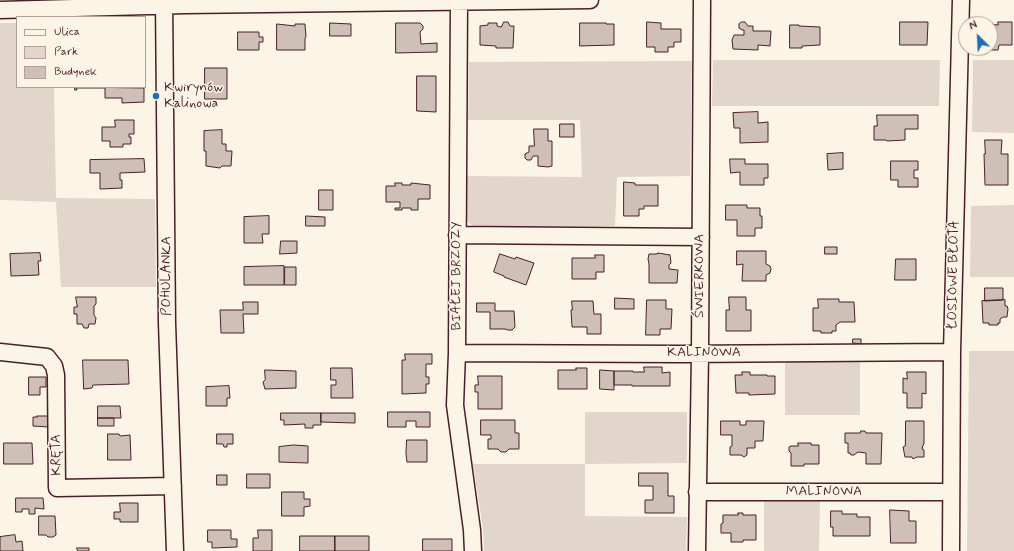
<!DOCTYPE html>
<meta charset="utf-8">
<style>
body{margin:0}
#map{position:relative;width:1014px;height:551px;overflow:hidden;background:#fcf5e5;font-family:Mynerve,sans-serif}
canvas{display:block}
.legend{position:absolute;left:16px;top:16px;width:130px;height:72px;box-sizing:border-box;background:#fcf5e5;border:1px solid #b59f9b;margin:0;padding:5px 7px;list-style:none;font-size:12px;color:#4a1f2b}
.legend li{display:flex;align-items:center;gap:8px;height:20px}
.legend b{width:20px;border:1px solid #b59f9b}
.north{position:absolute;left:958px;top:16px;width:40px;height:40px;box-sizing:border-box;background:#fcf5e5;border:1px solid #b59f9b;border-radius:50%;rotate:336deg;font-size:11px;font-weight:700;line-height:16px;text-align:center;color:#4a1f2b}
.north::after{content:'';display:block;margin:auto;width:14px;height:18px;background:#1f6fb2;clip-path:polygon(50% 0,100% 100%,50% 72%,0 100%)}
</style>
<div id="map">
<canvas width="1014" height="551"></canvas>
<ul class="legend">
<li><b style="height:5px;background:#fcf5e5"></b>Ulica</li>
<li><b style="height:11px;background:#e2d5ca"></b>Park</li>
<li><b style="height:11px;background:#cfc0b7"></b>Budynek</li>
</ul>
<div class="north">N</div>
</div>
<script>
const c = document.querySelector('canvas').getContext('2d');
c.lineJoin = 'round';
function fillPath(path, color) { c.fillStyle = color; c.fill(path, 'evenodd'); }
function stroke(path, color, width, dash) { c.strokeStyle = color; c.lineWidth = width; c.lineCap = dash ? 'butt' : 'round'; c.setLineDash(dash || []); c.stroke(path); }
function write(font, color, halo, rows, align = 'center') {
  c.font = font + ' Mynerve,sans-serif'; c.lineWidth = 3; c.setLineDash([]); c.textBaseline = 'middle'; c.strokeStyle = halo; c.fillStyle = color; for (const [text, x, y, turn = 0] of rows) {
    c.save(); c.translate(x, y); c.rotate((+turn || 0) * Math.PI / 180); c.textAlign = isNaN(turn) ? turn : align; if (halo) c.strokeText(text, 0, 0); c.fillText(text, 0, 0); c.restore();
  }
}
fillPath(new Path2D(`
 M0,23H17V87H54L56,198L155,199L156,287H61L56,202L0,200Z
 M713,60H940L939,106H712Z
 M973,60H1014V133L972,132Z
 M692,61L690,176L617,177L615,226L474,227L466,220L467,176L582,177L580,120H468L469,62Z
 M1014,205V277H970L971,206Z
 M969,351H1014V551H967Z
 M785,360H860V415H785Z
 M585,412H687V463L585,464V516L687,517L686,551H484L483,528L473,464H585Z
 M820,499L819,551H764V500Z`), '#e2d5ca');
const building = new Path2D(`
 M504,22H508L510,26H514L513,48H496V46L480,45V26L488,25V23H497V26L501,27Z
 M647,22L661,23V29H681V42H674V47H668V52H655V47H647Z
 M742,22H745L748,26H753V31H771L770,46L758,45V50L733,49L732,40L734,35H744V30H742L739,28V24Z
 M900,22H928L927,45H900Z
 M998,22H1012V45H999L998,50H986V48H990V24L998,25Z
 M330,23L351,24V36H330Z
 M396,23H420L423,26V29L420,32L421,44L437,43V52L396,53Z
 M580,23H606V24H614V45L580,46Z
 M277,24L295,26V24H305L306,37L305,38V50H277Z
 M790,25H799V26L820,27V45L802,46V48H790Z
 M238,32H259V37H263V42H259V50H238Z
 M205,68H227V99H205Z
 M417,76H436V112L417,111Z
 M75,87L144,88V102L122,103V98H105V88H76L77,90H75Z
 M758,112V123L768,122V142L740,143V128H734L733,113Z
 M877,115H918V129H905V140L887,141L886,140H874V126H877Z
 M115,120H134V134H129V137H131V144H123V147H110V141H102V127H115Z
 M560,124H574V137H560Z
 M534,129H548V141H552V166L548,167L538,166V156H533L531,160H527L525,158V154L529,152V146H534Z
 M222,130V144H226V151H232L231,166H222L220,168L206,166V151H204V131Z
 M985,140H1002L1001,154H1008V185H985L984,154H985Z
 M843,153V169L828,170L827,154Z
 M144,159L145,172L120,173V180H122V188L100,189V173H90V160Z
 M730,159H745V164H768V178H764V185H740V172L731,173Z
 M891,161H918V170H914V178H918V187H898V180H891Z
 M624,182L635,183V185H658V206H644V209H639V216H624Z
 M395,183H402V185H411V183L430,185V199H418V210H411V208H402V210H395V208H400V202H386V186H395Z
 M319,190H333V210H319Z
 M726,205H747V208H760V216H762V228H755V236H737V220H726Z
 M269,216V234H262L263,243H244V217Z
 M306,216L325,217V226H306Z
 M281,241H297V253L280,254Z
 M825,247H837V254H825Z
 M737,251H766V264L770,266L771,269L770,273L766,275V281H742L743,264L737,265Z
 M40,253L41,261H38L39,275L11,276L10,254Z
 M658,253L670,255L671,263L669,265V269L678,270L677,283H649V264L648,259L649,254H657Z
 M500,254L515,259L516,257L534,263L526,285L504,277V276L494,272Z
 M595,255H604V272H596V279H572V258H595Z
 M896,259H916V280H895Z
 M284,266V285H244V267Z
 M285,267H296V285H285Z
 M985,288H1003V300L985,301Z
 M76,297H96V304L94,306V315L96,318L95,324H89L88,328H84L82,324H77V314H74V307H77Z
 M729,297H746V310H751V331H726V310H729Z
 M615,298L634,299V309H615Z
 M818,299H839V302H854L855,322H840L836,325V331H832V333H821V331H813V308H818Z
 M647,300H666V309H672L671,329H660V335H646Z
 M1005,300V306H1007L1008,309L1007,317H1003L1000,319V323H998V325H989V323H983L982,301Z
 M572,301H593L594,314H601V334H587V327H572L571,310H572Z
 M243,302H258V314H243L244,333H221L220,310H243Z
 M477,303H495V311H514L515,327L512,330H507L506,329H490V312H477Z
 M853,339H861V344L853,343Z
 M405,354H432V364H426V377H429V384H426V393L402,394V360H405Z
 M83,360H128L129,384L93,385L92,388L84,389Z
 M644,367H662V373L670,372V386H632V385H614V371H633V372H644Z
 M331,368H352L353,398H331V385H336V380H331Z
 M576,368H587V389H558V370H576Z
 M265,370L296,371V388L265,389L263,382L265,380Z
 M600,370L614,371V390L600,389Z
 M742,372H750V375H767V376H775V394L749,395V393H736L735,375H742Z
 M907,372H926V394L922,393V408H907V393H903V378L907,379Z
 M478,376H502V409H478V392H475V385H478Z
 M29,377H46V387H40V395H29Z
 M229,386L230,398H227V406H206V387Z
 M98,406H120L121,418H98Z
 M388,412H430V427H416V421H406V427H388Z
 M281,413H321V425H313V428H305V424L284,425V420H281Z
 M321,413H355V423L321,422Z
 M37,416H48V427L33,426V417H37Z
 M98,418H114V426H98Z
 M481,420H515V433H519V449H509L506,452H501L498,449H488V439H491V435H481Z
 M721,421H740V425H746V421H764L763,441H755V448H747V455L744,457L741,455H730V447L732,446V435H721Z
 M906,421H924V444L923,445L922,449L924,450V457H917L913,459L912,457H905L903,447L905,446Z
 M861,431H865L866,433H882L881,464H866V453L858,452L854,455H851L850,453H848V443H845V433H860Z
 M108,434H119L120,436L130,435L131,460H108Z
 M217,434H233V444H227V447H224L223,444H217Z
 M407,440H427V462H407L406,454Z
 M4,443H32L33,464H4Z
 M798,443H811V445H819V464H804V466H791V453L789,451V447L791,446H798Z
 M294,445L308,446V463L279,462V447Z
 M639,473H668V496H674V513H645V500H653V486H639Z
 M247,474H270V488H247Z
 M217,475H227V485H217Z
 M282,492H304V499H310V506L304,507V516H282Z
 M16,498H43L44,509L35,508V514H29V509H22V512H16Z
 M120,503H138V522H120V519H114V512H120Z
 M890,510L909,511V521H916V543H891Z
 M831,511H842V514H857V517H870V536H833V527H831Z
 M738,513H743V515H756V540H743V542H731V533H721V524L723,523V515H738Z
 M39,516H55L56,535L53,537H48L46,535H39Z
 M208,530H231V539H237V547L212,548V542H208Z
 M258,530H272V551H253V538H258Z
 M15,535L16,542L22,541L23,551H0V537Z
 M300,536H335V551H300Z
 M335,536H369V551H335Z
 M423,539H452V551H423Z
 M77,548H89V551H78Z`);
fillPath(building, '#cfc0b7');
stroke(building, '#4a1f2b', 1);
const minor = new Path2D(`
 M164,0L167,323L175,551
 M459,0L457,353L455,405L472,530L473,551
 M0,10L185,5L590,0
 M457,235L701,237
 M0,352L47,357L54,366L56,375L57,488L173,486
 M457,353L682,354L952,352
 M697,492H951
 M697,551L700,354L702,0
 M951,551L952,352L961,0`);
stroke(minor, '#4a1f2b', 19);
stroke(minor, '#fcf5e5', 16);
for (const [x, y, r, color] of [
 [156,96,4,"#1f6fb2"]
]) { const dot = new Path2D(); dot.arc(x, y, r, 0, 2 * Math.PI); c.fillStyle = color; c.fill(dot); stroke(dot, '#fcf5e5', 1.5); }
write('14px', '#4a1f2b', '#fcf5e5', [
 ["Kwirynów",164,88],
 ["Kalinowa",164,104]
], 'left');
write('14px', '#4a1f2b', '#fcf5e5', [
 ["ŁOSIOWE BŁOTA",954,275,-89],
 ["POHULANKA",167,276,-90],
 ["BIAŁEJ BRZOZY",457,276,-90],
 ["ŚWIERKOWA",700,276,-90],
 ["KALINOWA",704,353],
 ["KRĘTA",57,455,-91],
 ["MALINOWA",824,492]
]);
</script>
